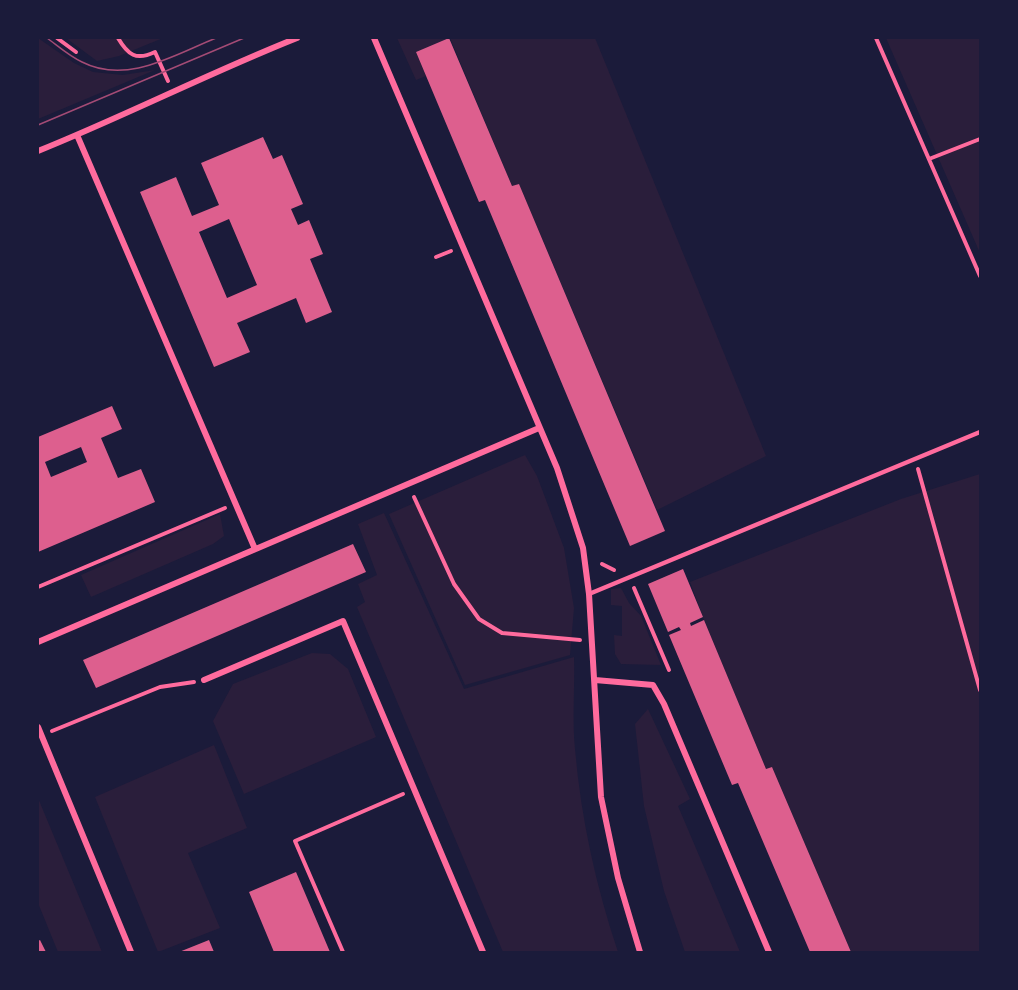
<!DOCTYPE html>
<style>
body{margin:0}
#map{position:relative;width:1018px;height:990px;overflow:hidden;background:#1b1b3a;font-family:Montserrat,sans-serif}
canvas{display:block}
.frame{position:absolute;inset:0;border:39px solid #1b1b3a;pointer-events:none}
</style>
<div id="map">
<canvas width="1018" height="990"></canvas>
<div class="frame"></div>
</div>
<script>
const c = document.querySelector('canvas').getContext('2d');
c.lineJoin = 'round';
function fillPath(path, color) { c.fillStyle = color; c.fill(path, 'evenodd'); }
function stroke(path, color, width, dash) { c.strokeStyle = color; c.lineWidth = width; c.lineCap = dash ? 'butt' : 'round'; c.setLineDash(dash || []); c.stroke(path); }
fillPath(new Path2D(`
 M38,38L74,63L93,72L123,75L155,70L38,119Z
 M66,38H163L119,56L97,61Z
 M397,38H449L416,52L426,76L416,80Z
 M450,38H595L766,456L657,510L519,184L512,186Z
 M886,38H980V253Z
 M525,455L537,476L564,548L574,608L570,655L465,685L389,514Z
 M980,474V952H851L772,767L766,769L704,620L690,582L901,499Z
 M384,513L464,689L574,657C575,687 572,719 575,749C581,819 596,886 618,952H503L357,607L365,602L358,584L377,575L358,524Z
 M220,514L224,536L213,544L91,597L81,575Z
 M621,588L629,603L641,616L661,665L621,664L615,654L614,635L622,636V606L611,605V589Z
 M312,653L330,654L348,669L376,737L244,794L213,721L233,684Z
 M648,709L690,799L678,806L740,952H685L664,891L644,806L635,724Z
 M214,745L247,828L188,853L220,928L158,952L95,797Z
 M38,798L102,952H58L38,903Z`), '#2a1e3b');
fillPath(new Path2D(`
 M449,38L512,186L519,184L665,531L630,546L485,200L479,202L416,52Z
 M263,137L273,159L282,155L303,204L291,209L298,225L309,220L323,254L310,259L332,312L306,323L296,298L237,323L250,352L214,367L140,192L176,177L192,216L219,205L201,163ZM229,219L257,285L227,298L199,232Z
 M112,406L122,429L101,438L118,478L141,469L155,502L38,552V437ZM81,447L87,462L51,477L45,462Z
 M353,544L366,572L96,688L83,660Z
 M683,569L703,617L690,623L691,626L704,620L766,769L772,767L851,952H810L738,783L732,785L669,635L681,630L679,627L668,632L648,584Z
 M296,872L330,952H274L249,892Z
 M40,940L46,952H38V941Z
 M209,940L214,952H179Z`), '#dd5f8e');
stroke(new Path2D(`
 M57,38L76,52
 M118,38C128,55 136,61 155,52L168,81
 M876,38L980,276
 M929,159L980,139
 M436,257L451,251
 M918,469L980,690
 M414,497L454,584L479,619L502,633L580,640
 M602,564L614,570
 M38,587L225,508
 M634,588L669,670
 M52,731L160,687L194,682
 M343,952L295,841L403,794`), '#ff6b9d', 4);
stroke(new Path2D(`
 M589,594L980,432`), '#ff6b9d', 4.5);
stroke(new Path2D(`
 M374,38L557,468L583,548L589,594L601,797L618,878L640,952
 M77,135L255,549
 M38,151C125,116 209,73 297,38
 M38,642L539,428
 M204,680L343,621L483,952
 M595,680L653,685L664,704L769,952
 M38,727L131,952`), '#ff6b9d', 6);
stroke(new Path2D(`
 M47,38C58,46 69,56 82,62C127,85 174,55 216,38
 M38,125L244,38`), '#a44b75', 1.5);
</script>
